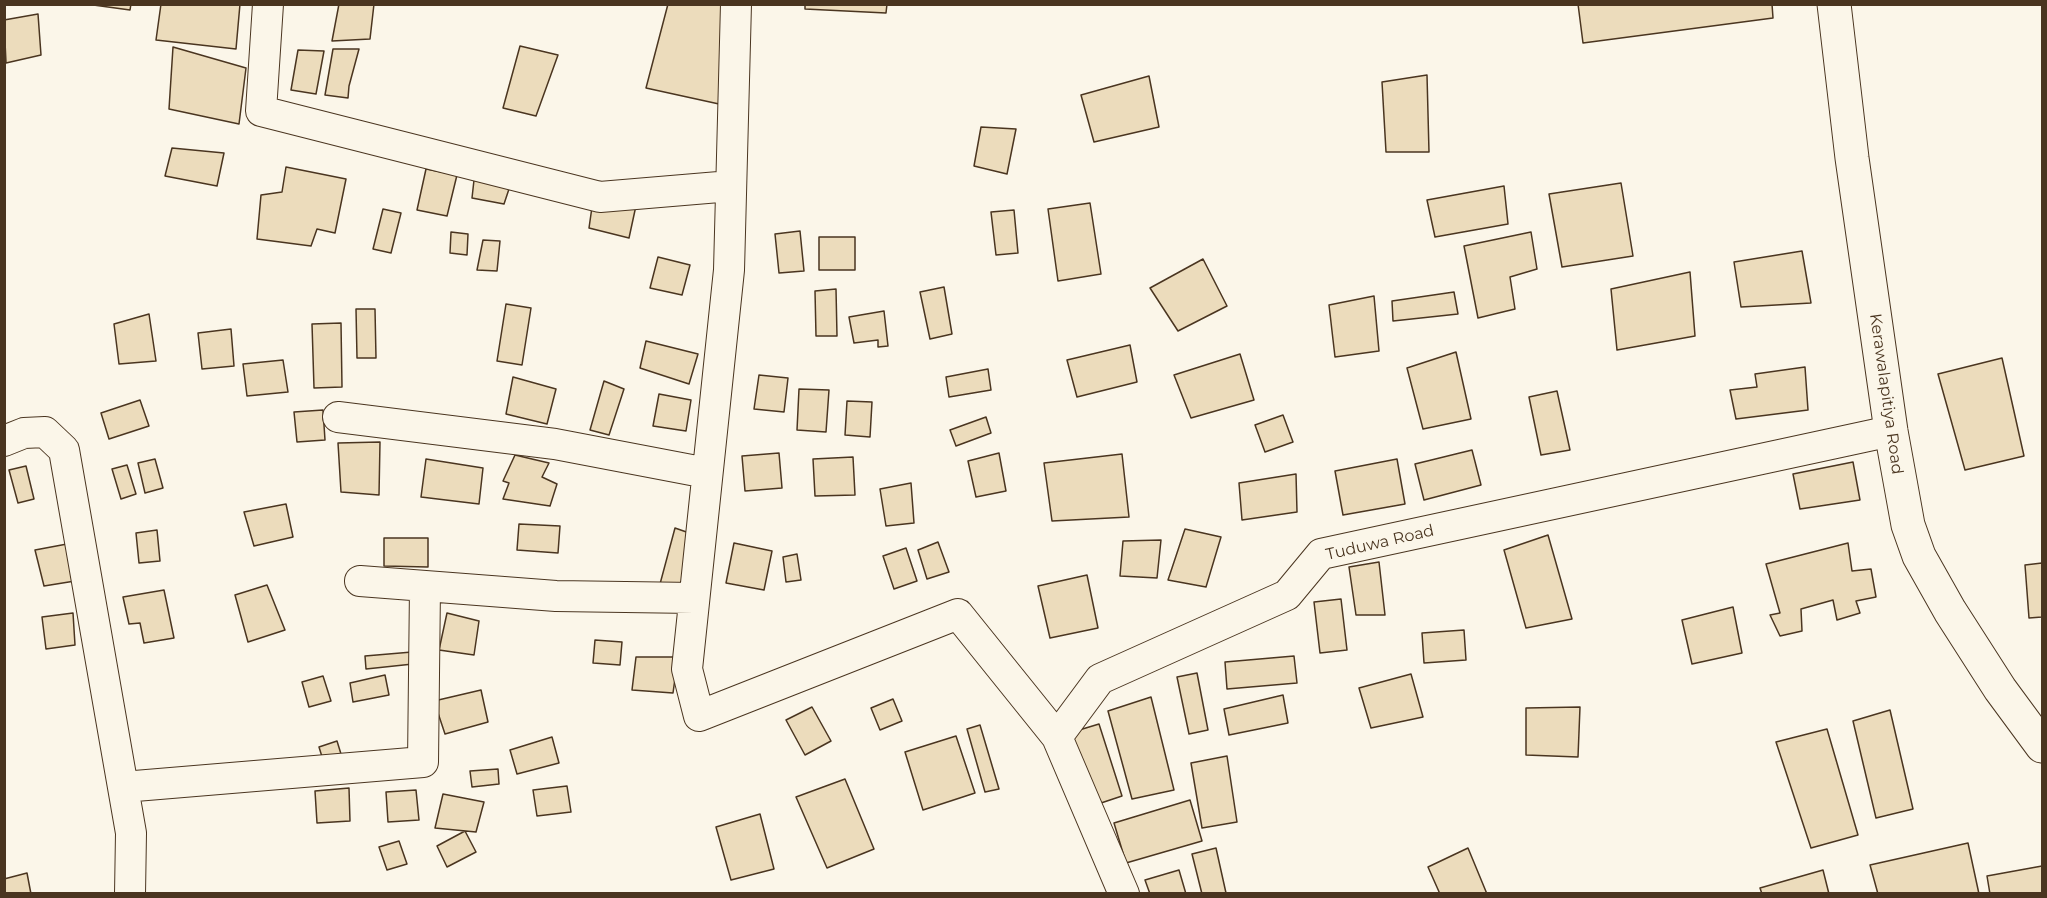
<!DOCTYPE html>
<style>
body{margin:0}
#map{position:relative;width:2047px;height:898px;overflow:hidden;background:#fbf6e9;font-family:Montserrat,sans-serif}
canvas{display:block}
.frame{position:absolute;inset:0;border:6px solid #4a3520;pointer-events:none}
</style>
<div id="map">
<canvas width="2047" height="898"></canvas>
<div class="frame"></div>
</div>
<script>
const c = document.querySelector('canvas').getContext('2d');
c.lineJoin = 'round';
function fillPath(path, color) { c.fillStyle = color; c.fill(path, 'evenodd'); }
function stroke(path, color, width, dash) { c.strokeStyle = color; c.lineWidth = width; c.lineCap = dash ? 'butt' : 'round'; c.setLineDash(dash || []); c.stroke(path); }
function write(font, color, halo, rows, align = 'center') {
  c.font = font + ' Montserrat,sans-serif'; c.lineWidth = 4.5; c.setLineDash([]); c.textBaseline = 'middle'; c.strokeStyle = halo; c.fillStyle = color; for (const [text, x, y, turn = 0] of rows) {
    c.save(); c.translate(x, y); c.rotate((+turn || 0) * Math.PI / 180); c.textAlign = isNaN(turn) ? turn : align; if (halo) c.strokeText(text, 0, 0); c.fillText(text, 0, 0); c.restore();
  }
}
const building = new Path2D(`
 M86,4H131L130,10Z
 M161,4H240L236,49L156,40Z
 M339,4H374L370,39L332,41Z
 M668,4H730L719,104L646,88Z
 M805,4H887L886,13L805,9Z
 M1578,4H1772L1773,18L1583,43Z
 M38,14L41,55L6,63L4,20Z
 M520,46L558,55L536,116L503,108Z
 M173,47L246,68L239,124L169,109Z
 M333,49H359L349,86L348,98L325,95Z
 M298,50L324,51L316,94L291,90Z
 M1427,75L1429,152H1386L1382,82Z
 M1149,76L1159,127L1094,142L1081,95Z
 M981,127L1016,129L1007,174L974,166Z
 M172,148L224,153L217,186L165,176Z
 M286,167L346,179L335,233L317,229L311,246L257,239L261,195L282,192Z
 M426,169L457,175L447,216L417,210Z
 M475,171L512,180L504,204L472,198Z
 M1621,183L1633,256L1562,267L1549,194Z
 M1504,186L1508,224L1435,237L1427,200Z
 M593,200L637,201L629,238L589,228Z
 M1090,203L1101,274L1058,281L1048,209Z
 M383,209L401,213L391,253L373,249Z
 M1014,210L1018,253L996,255L991,212Z
 M800,231L804,271L779,273L775,234Z
 M451,232L468,234L467,255L450,253Z
 M1531,232L1537,269L1510,277L1515,309L1478,318L1464,246Z
 M819,237H855V270H819Z
 M483,240L500,241L497,271L477,270Z
 M1802,251L1811,303L1741,307L1734,262Z
 M658,257L690,265L682,295L650,288Z
 M1203,259L1227,306L1178,331L1150,288Z
 M1690,272L1695,336L1617,350L1611,289Z
 M944,287L952,334L930,339L920,292Z
 M836,289L837,336H816L815,291Z
 M1454,292L1458,314L1393,321L1392,301Z
 M1374,296L1379,351L1335,357L1329,305Z
 M506,304L531,308L522,365L497,361Z
 M356,309H375L376,358H357Z
 M884,311L888,346L878,347V340L854,343L849,317Z
 M149,314L156,361L119,364L114,324Z
 M341,323L342,387L314,388L312,324Z
 M231,329L234,366L202,369L198,333Z
 M646,341L698,354L689,384L640,368Z
 M1130,345L1137,382L1077,397L1067,360Z
 M1456,352L1471,419L1423,429L1407,368Z
 M1240,354L1254,400L1191,418L1174,375Z
 M2002,358L2024,456L1965,470L1938,374Z
 M283,360L288,392L247,396L243,364Z
 M1805,367L1808,410L1736,419L1730,390L1757,387L1755,374Z
 M988,369L991,390L949,397L946,377Z
 M759,375L788,378L784,412L754,409Z
 M513,377L556,389L547,424L506,414Z
 M604,381L624,389L609,435L590,430Z
 M799,389L829,390L826,432L797,430Z
 M1557,391L1570,450L1541,455L1529,397Z
 M659,394L691,400L686,431L653,426Z
 M140,400L149,426L109,439L101,413Z
 M847,401L872,402L870,437L845,435Z
 M323,410L325,440L297,442L294,412Z
 M1283,415L1293,442L1265,452L1255,425Z
 M986,417L991,433L956,446L950,430Z
 M380,442L379,495L341,492L338,443Z
 M1472,450L1481,485L1424,500L1415,464Z
 M779,453L782,488L745,491L742,456Z
 M999,453L1006,491L976,497L968,461Z
 M1122,454L1129,517L1052,521L1044,463Z
 M515,455L549,463L542,477L557,484L550,506L503,499L509,483L503,481Z
 M853,457L855,495L815,496L813,459Z
 M155,459L163,488L145,493L138,463Z
 M426,459L483,468L479,504L421,497Z
 M1397,459L1405,504L1343,515L1335,471Z
 M1853,462L1860,500L1800,509L1793,474Z
 M127,465L136,494L121,499L112,469Z
 M26,466L34,499L18,503L9,470Z
 M1296,474L1297,512L1242,520L1239,483Z
 M911,483L914,523L886,526L880,489Z
 M286,504L293,537L254,546L244,512Z
 M519,524L560,526L558,553L517,550Z
 M675,528L695,535L680,587L660,584Z
 M1185,529L1221,537L1206,587L1168,580Z
 M157,530L160,561L139,563L136,533Z
 M1548,535L1572,619L1526,628L1504,550Z
 M384,538H428V567L384,566Z
 M1161,540L1157,578L1120,576L1123,541Z
 M938,542L949,572L927,579L918,550Z
 M734,543L772,551L764,590L726,583Z
 M1848,543L1852,571L1871,569L1876,597L1856,601L1860,613L1837,620L1833,600L1801,609L1802,631L1780,636L1770,615L1780,613L1766,564Z
 M67,544L75,581L44,586L35,550Z
 M906,548L917,581L894,589L883,556Z
 M797,554L801,580L786,582L783,557Z
 M1379,562L1385,615H1356L1349,567Z
 M2042,563V617L2029,618L2025,565Z
 M1087,575L1098,628L1050,638L1038,586Z
 M267,585L285,630L248,642L235,595Z
 M164,590L174,638L144,643L140,623L129,624L123,597Z
 M1341,599L1347,650L1320,653L1314,602Z
 M1733,607L1742,653L1692,664L1682,620Z
 M73,613L75,645L46,649L42,617Z
 M447,613L479,621L474,655L439,650Z
 M1464,630L1466,660L1424,663L1422,633Z
 M595,640L622,642L620,665L593,663Z
 M412,652L413,664L366,669L365,656Z
 M1294,656L1297,683L1227,689L1225,662Z
 M636,657H678L673,693L632,690Z
 M1197,673L1208,730L1189,734L1177,677Z
 M1411,674L1423,717L1371,728L1359,688Z
 M385,675L389,695L353,702L350,683Z
 M323,676L331,701L309,707L302,682Z
 M481,690L488,722L445,734L434,701Z
 M1283,695L1288,723L1229,735L1224,709Z
 M1151,697L1174,790L1132,799L1108,711Z
 M893,699L902,721L880,730L871,708Z
 M812,707L831,741L805,755L786,720Z
 M1580,707L1578,757L1526,755V708Z
 M1890,710L1913,809L1876,818L1853,721Z
 M1099,724L1122,796L1089,807L1066,734Z
 M980,725L999,789L985,792L967,729Z
 M1827,729L1858,835L1811,848L1776,742Z
 M956,736L975,793L923,810L905,752Z
 M552,737L559,763L517,774L510,750Z
 M337,741L341,754L323,760L319,747Z
 M1227,756L1237,822L1202,828L1191,763Z
 M498,769L499,784L472,787L470,771Z
 M845,779L874,849L827,868L796,797Z
 M567,786L571,812L537,816L533,790Z
 M349,788L350,821L317,823L315,791Z
 M416,790L419,820L388,822L386,792Z
 M443,794L484,802L476,832L435,828Z
 M1190,800L1202,841L1126,863L1114,823Z
 M760,814L774,869L731,880L716,827Z
 M465,831L476,852L447,867L437,846Z
 M399,841L407,864L387,870L379,847Z
 M1968,843L1979,894H1878L1870,865Z
 M1216,848L1226,893L1202,894L1192,854Z
 M1468,848L1487,894H1440L1428,867Z
 M2042,866V894H1990L1987,876Z
 M1179,870L1186,894H1150L1145,880Z
 M1823,870L1829,894H1762L1760,888Z
 M27,873L31,894H4V879Z`);
fillPath(building, '#ecdcbc');
stroke(building, '#4a3520', 1.5);
const street = new Path2D(`
 M268,4L261,111L600,197L731,186
 M736,4L729,270L687,669L699,716L958,614L1057,737
 M338,417L555,444L707,473
 M4,441L24,433L45,432L64,450L131,833L130,894
 M360,581L556,596L694,598
 M123,787L423,762L425,587
 M1124,894L1057,737L1100,679L1287,595L1321,554L1891,431`);
const secondary = new Path2D(`
 M1834,4L1852,158L1891,431L1908,525L1919,556L1950,611L2000,689L2042,746`);
stroke(street, '#4a3520', 32);
stroke(secondary, '#4a3520', 35);
stroke(street, '#fbf6e9', 30);
stroke(secondary, '#fbf6e9', 33);
write('16px', '#4a3520', '#fbf6e9', [
 ["Kerawalapitiya Road",1886,394,82],
 ["Tuduwa Road",1380,543,-13]
]);
</script>
